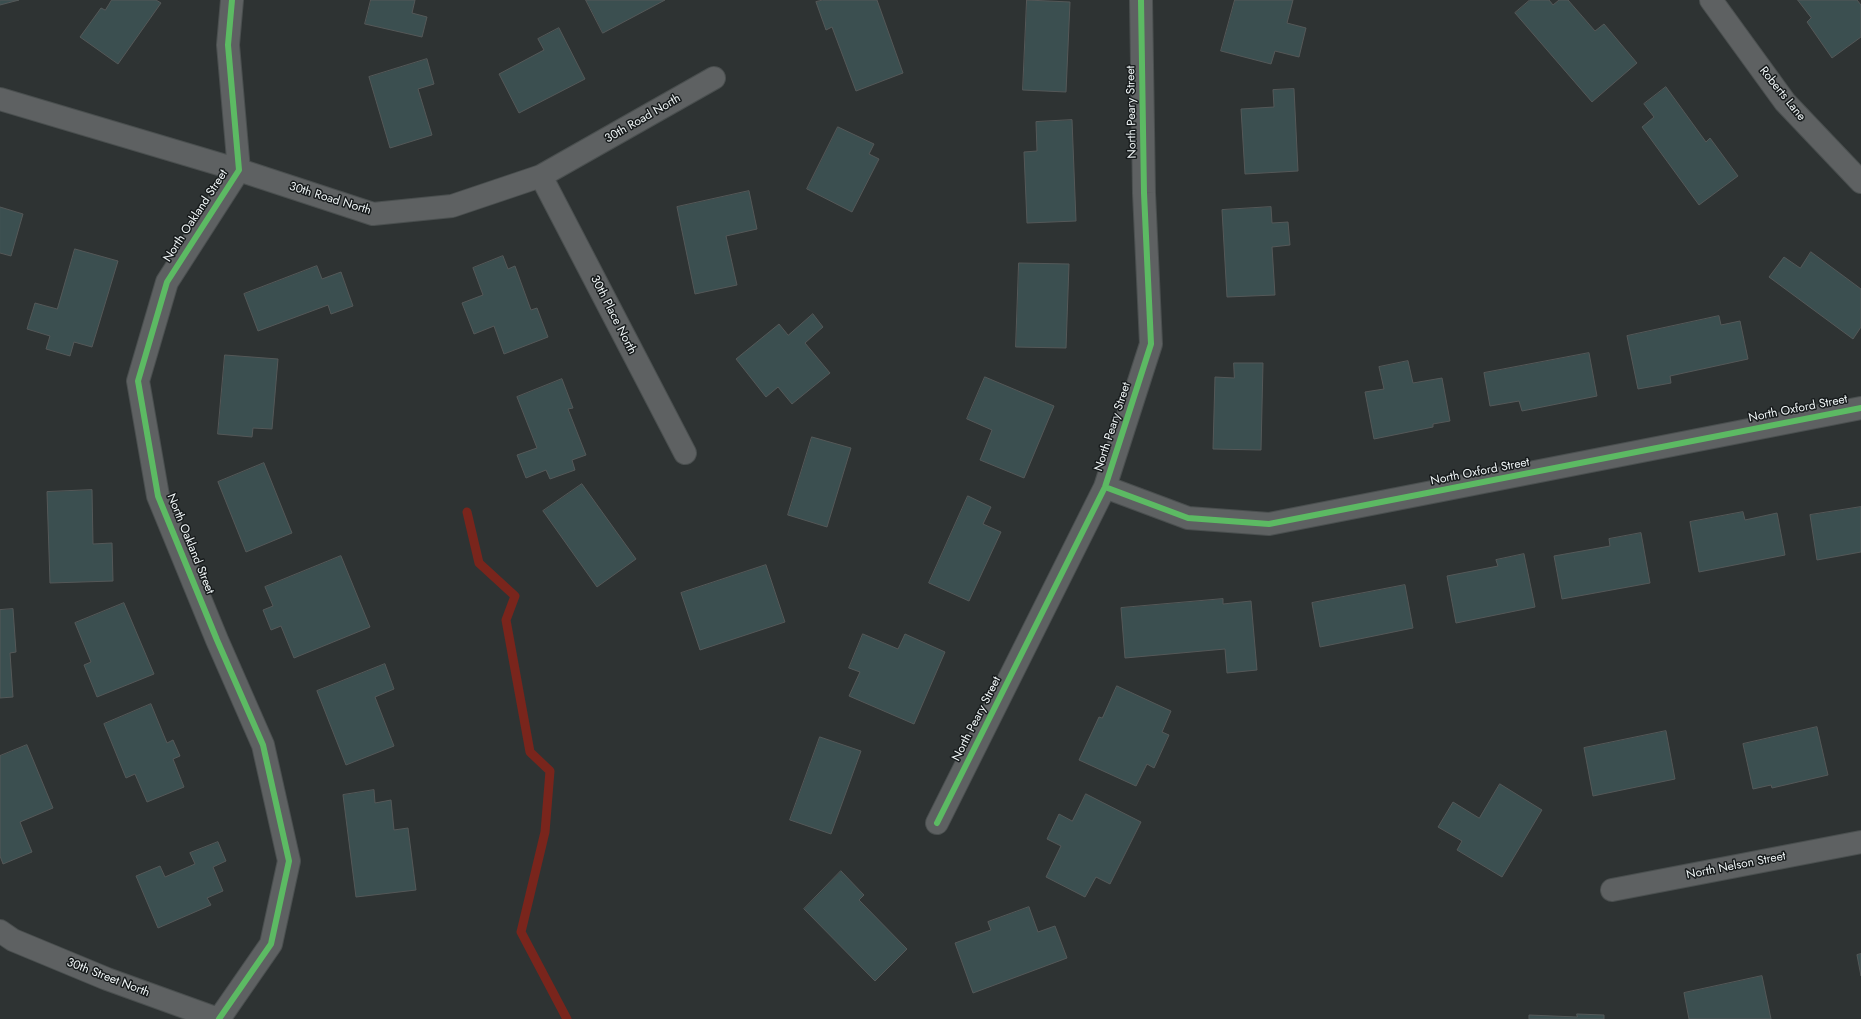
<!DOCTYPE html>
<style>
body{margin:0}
canvas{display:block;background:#2e3333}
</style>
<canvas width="1861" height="1019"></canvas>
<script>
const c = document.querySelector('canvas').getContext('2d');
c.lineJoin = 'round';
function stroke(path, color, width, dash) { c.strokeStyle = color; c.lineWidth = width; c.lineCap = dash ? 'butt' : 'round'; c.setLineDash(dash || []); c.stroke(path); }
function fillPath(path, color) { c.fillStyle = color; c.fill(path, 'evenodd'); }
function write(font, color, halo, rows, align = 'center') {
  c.font = font + ' Jost,sans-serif'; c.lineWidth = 3; c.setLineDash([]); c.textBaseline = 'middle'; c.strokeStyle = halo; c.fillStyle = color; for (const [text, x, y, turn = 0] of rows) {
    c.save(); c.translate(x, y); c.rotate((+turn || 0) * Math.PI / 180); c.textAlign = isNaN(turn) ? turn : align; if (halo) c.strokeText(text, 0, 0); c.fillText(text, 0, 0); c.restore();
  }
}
stroke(new Path2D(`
 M467,512L479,563L515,596L506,620L530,752L550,771L545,832L521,932L567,1019`), '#79251c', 9);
const building = new Path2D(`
 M0,0H19L0,5Z
 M112,0H156L161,3L118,64L80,37L101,8L105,10Z
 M371,0H415L412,13L427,17L422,37L365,24Z
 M586,0H665L603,33Z
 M823,0H877L903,73L856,91L832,27L826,30L816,2Z
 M1027,0L1070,2L1066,92L1023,90Z
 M1235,0H1293L1287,23L1306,28L1299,57L1275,51L1271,64L1221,51Z
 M1530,0H1549L1553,5L1559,0H1568L1595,31L1604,24L1637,63L1592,102L1515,13Z
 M1798,0H1857L1861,5V37L1832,58L1807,22L1811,18Z
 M559,28L585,79L519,113L499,74L544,50L538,39Z
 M427,59L434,84L418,89L432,135L390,148L369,77Z
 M1666,87L1706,142L1710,138L1738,176L1699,205L1642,127L1654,117L1644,104Z
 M1294,89L1298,171L1245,174L1241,109L1274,107L1273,90Z
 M1072,120L1076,221L1027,223L1024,152L1037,151L1036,122Z
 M838,127L874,144L869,154L879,159L852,212L807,189Z
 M749,191L757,229L726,236L737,285L695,294L677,207Z
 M0,207L23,214L11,256L0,253Z
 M1271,207L1272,223L1288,222L1290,245L1272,247L1275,295L1227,297L1222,210Z
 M75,249L118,261L92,347L74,342L70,356L46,349L50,336L27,329L35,303L57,309Z
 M1811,252L1861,289V327L1853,339L1769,277L1784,257L1800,268Z
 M503,256L508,269L515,266L531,310L537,308L548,337L504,354L494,326L474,334L462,303L483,295L473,268Z
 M1019,263L1069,264L1066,348L1016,347Z
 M317,266L322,279L341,272L353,306L331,314L328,305L258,331L244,294Z
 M813,314L823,327L805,343L830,373L792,404L778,387L766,397L736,359L779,324L788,335Z
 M1719,316L1721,325L1740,321L1748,359L1670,376L1671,383L1638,389L1627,336Z
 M1589,353L1597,396L1522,411L1519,401L1490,406L1484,373Z
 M225,355L278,359L272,429L253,428L252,437L218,434Z
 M1408,361L1413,383L1442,378L1450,421L1433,424V427L1374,439L1365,392L1384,389L1379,367Z
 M1234,363H1263L1261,450L1213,449L1215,377L1234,378Z
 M985,377L1054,406L1024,478L980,460L992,430L967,419Z
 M562,379L573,408L568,409L586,455L572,460L575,470L550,479L546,470L526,478L517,455L537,448L517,397Z
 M812,437L851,448L827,527L788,515Z
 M264,463L292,533L246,552L218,482Z
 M582,484L636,559L597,587L543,511Z
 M92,490L93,544L112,543L113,581L50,583L47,492Z
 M968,496L991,507L983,524L1001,532L969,601L929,583Z
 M1861,507V552L1817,560L1810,515Z
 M1743,512L1745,520L1777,513L1785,555L1699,572L1690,522Z
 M1641,533L1650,583L1562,599L1554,556L1610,546L1609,539Z
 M1524,554L1535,607L1456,623L1447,576L1498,566L1496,560Z
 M341,556L370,627L294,658L281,626L271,630L263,610L273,606L265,587Z
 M766,565L785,622L700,650L681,593Z
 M1405,585L1413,628L1320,647L1312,603Z
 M1223,599V604L1251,601L1257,670L1227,673L1225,649L1125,658L1121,608Z
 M124,603L154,674L97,697L84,665L91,662L75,623Z
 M13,609L16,652L10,653L13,697L0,698V610Z
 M863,634L898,649L905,634L945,652L914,724L849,696L860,672L849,668Z
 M385,664L394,689L375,697L394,746L346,765L317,691Z
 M1117,686L1171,711L1162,732L1169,735L1154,768L1147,764L1136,786L1079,760L1099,717L1102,718Z
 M151,704L167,743L173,740L180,756L173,759L184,787L147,802L135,774L126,778L104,724Z
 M1817,727L1828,775L1772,788L1771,785L1753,789L1743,744Z
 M1666,731L1675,779L1593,796L1584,748Z
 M820,737L861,751L831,834L790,820Z
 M27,745L53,808L20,822L32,852L3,864L0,856V756Z
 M1500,784L1542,810L1502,877L1457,850L1462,841L1438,827L1453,802L1479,818Z
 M374,790L375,803L391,800L394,830L408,828L416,890L356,897L343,795Z
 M1086,794L1141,822L1110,884L1096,877L1085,897L1046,877L1061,846L1047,839L1059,814L1072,821Z
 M218,842L226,861L213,867L223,891L207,898L211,905L158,928L136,876L160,866L165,877L195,864L190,853Z
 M841,871L864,895L859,900L907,949L875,981L804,909Z
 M1029,907L1038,932L1055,926L1067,958L973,993L955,943L991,930L988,922Z
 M1861,954V976L1857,955Z
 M1762,976L1771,1019H1689L1684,993Z
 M1577,1014L1604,1015V1019H1529V1015L1577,1017Z`);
fillPath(building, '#3b4f50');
stroke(building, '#545858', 1);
const minor = new Path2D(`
 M1711,0L1785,102L1861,182
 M0,99L239,170L373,214L452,206L541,176L714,78
 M541,176L685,453
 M1105,487L1188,518L1269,524L1861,408
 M937,823L1105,487L1151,344L1144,193L1141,0
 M1612,890L1861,842
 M0,931L13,940L107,979L218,1019
 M219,1019L271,944L289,861L263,745L217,640L158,496L138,381L167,282L239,170L228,45L232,0`);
stroke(minor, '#4a4f4f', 24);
stroke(minor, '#5e6162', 22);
stroke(new Path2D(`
 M1105,487L1188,518L1269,524L1861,408
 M937,823L1105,487L1151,344L1144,193L1141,0
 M219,1019L271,944L289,861L263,745L217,640L158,496L138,381L167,282L239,170L228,45L232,0`), '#5cba63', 6);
write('12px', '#f0f6f7', '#171b1c', [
 ["Roberts Lane",1782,94,51],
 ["North Peary Street",1132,112,-91],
 ["30th Road North",643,119,-30],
 ["30th Road North",330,199,17],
 ["North Oakland Street",196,216,-57],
 ["30th Place North",613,315,63],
 ["North Oxford Street",1798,409,-11],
 ["North Peary Street",1113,427,-72],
 ["North Oxford Street",1480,472,-11],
 ["North Oakland Street",190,544,68],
 ["North Peary Street",977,719,-63],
 ["North Nelson Street",1736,866,-11],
 ["30th Street North",108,978,21]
]);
</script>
